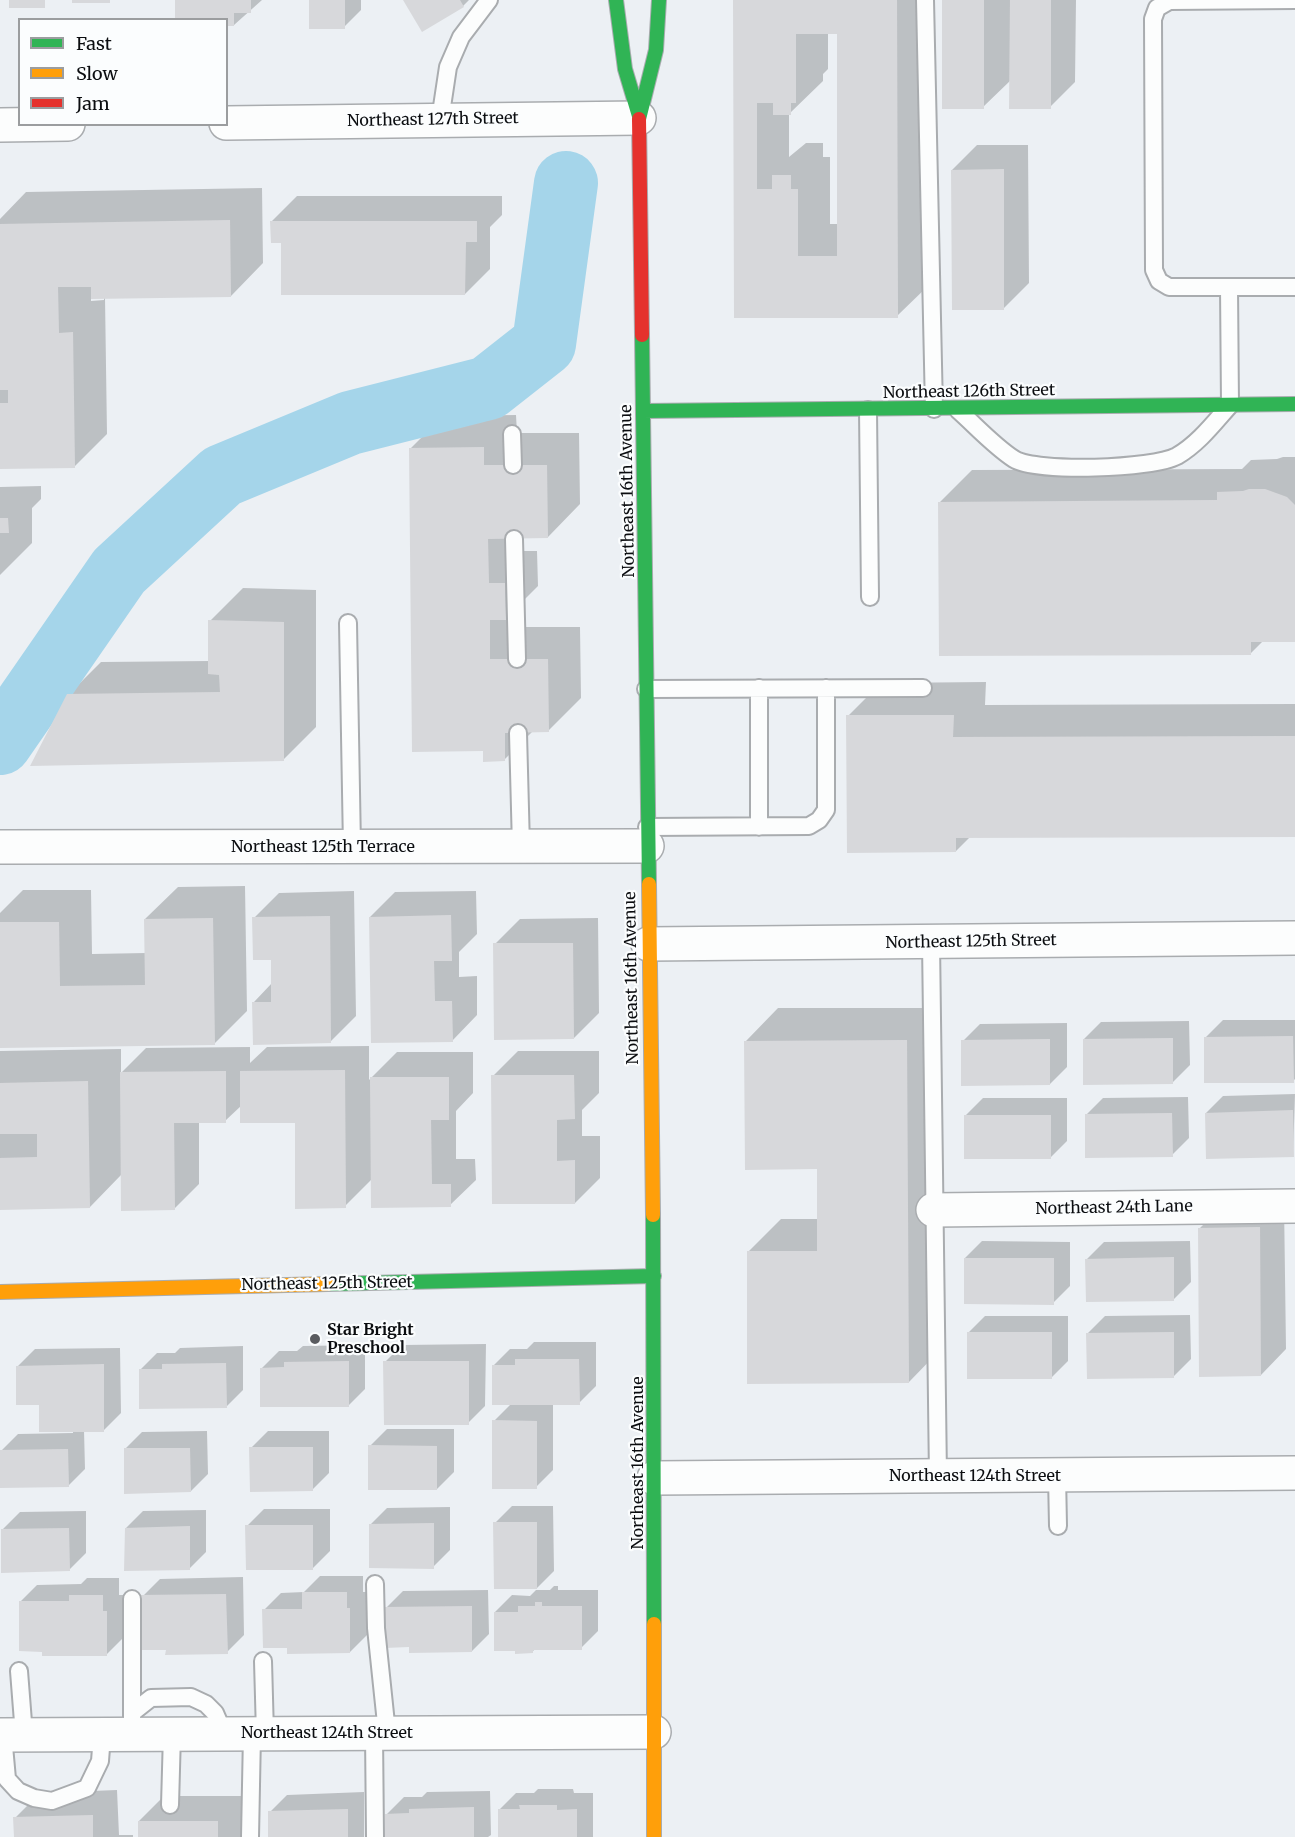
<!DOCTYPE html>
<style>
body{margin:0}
#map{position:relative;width:1295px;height:1837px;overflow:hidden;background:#ecf0f4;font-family:Merriweather,serif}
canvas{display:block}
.legend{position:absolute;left:18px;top:18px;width:210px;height:108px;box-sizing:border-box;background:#fbfdfe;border:2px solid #9b9d9f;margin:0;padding:8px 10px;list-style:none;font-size:18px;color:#0b0d10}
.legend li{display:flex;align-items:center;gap:12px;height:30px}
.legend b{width:30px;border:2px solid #9b9d9f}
</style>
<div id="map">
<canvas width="1295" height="1837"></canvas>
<ul class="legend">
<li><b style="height:8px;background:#30b455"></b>Fast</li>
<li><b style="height:8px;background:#ff9f0a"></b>Slow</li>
<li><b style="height:8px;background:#e5322d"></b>Jam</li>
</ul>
</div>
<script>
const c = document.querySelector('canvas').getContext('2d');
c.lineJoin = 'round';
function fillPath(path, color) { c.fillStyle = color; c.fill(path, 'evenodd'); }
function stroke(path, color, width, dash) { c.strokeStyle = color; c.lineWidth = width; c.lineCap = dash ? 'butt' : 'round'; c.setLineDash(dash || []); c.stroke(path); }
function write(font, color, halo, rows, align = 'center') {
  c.font = font + ' Merriweather,serif'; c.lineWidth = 4.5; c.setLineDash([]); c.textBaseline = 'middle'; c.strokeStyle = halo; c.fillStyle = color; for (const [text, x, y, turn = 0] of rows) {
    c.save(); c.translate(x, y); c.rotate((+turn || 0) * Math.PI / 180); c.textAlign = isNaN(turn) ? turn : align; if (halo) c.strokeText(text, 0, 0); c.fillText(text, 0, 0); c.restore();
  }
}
fillPath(new Path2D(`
 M176,0H262L234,25Z
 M311,0H361V10L344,27Z
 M405,0H469L463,6Z
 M734,0H929L930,284L897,316L735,317ZM828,32H838L839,224H830V157H823V143H806L789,157V114L823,81V74L828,69Z
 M944,0H1076L1075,82L1050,107L1011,80L983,107Z
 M977,145H1028L1029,283L1004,308L952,170Z
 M262,188L263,263L231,296L105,297L107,434L75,466L0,467V219L26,192ZM104,297V300L91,301V298Z
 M297,196H502V215L490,227V269L465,294L272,221Z
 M516,415L517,433H579L580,504L548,537H521V551H537L538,586L522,602V627H580L581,698L548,731H533L504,760L484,750L410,449L443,416Z
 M1283,457H1295V640H1264L1251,653L939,503L972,470L1242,469L1251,460L1277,459Z
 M41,486V499L32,508V543L0,575V487Z
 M243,588L316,590V727L283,760L68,695L101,662L210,661V621Z
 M986,682L985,705L1295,704V835L970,837L956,851L848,716L881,683Z
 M245,886L247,1011L214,1044L0,1046V913L23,890H91L92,954L146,953L145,919L178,887Z
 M354,891L356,1016L330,1042L254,1002L272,983V959L254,918L279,893Z
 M476,891L477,934L459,952V977L477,976V1015L452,1041L370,917L395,892Z
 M598,918L599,1013L574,1038L495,944L520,919Z
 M778,1008H939L941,1349L909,1382L748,1252L781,1219H818V1168L746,1041Z
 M1223,1020H1295V1079L1293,1081L1206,1037Z
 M1189,1021L1190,1065L1173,1082L1084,1039L1101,1022Z
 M1067,1023V1067L1050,1084L963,1041L980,1024Z
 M369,1046V1080L397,1052H473V1093L456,1111V1159H475L476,1180L450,1205L372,1179L345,1206L296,1121L242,1105L225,1121H199V1184L174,1209L122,1174L90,1207L0,1208V1051L121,1049V1073L146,1048L250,1047V1063L267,1047Z
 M518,1051H599V1093L582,1110V1136H600V1178L575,1203L493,1076Z
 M1295,1094L1293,1155L1206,1113L1223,1096Z
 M1188,1097L1189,1138L1172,1155L1086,1115L1103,1098Z
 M983,1098H1067V1141L1050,1158L966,1115Z
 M1284,1202L1286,1349L1261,1375L1199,1229L1224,1204Z
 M982,1241L1070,1242V1286L1053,1303L965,1258Z
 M1190,1241L1191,1282L1174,1299L1087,1259L1104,1242Z
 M1190,1315L1191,1359L1174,1376L1088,1333L1105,1316Z
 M985,1316H1068V1361L1051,1378L968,1333Z
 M534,1342H596V1386L579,1403H553V1470L536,1487L494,1421L511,1404L493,1366L510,1349H527Z
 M486,1344L485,1406L468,1423L385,1362L402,1345Z
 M365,1345V1389L348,1406L262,1368L279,1351H297L303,1346Z
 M243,1346V1390L226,1407L140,1370L157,1353H175L180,1348Z
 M120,1348L121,1413L104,1430H84L85,1469L68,1486L1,1451L18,1434L73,1433V1430L41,1404L18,1366L35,1349Z
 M387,1429H454V1472L437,1489L370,1446Z
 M207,1431L208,1474L191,1491L125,1449L142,1432Z
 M268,1431H329V1473L312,1490L251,1448Z
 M512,1506H553L554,1571L537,1588L495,1523Z
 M450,1507V1550L433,1567L370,1525L387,1508Z
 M264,1509H330V1551L313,1568L247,1526Z
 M206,1510V1552L189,1569L126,1528L143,1511Z
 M86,1511V1553L69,1570L3,1529L20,1512Z
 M320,1576H363V1592H367V1635L350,1652L288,1646L264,1610L281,1593L304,1592Z
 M243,1577L244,1635L227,1652L167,1648L143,1596L160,1579Z
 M87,1578H119V1595H123V1638L106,1655L20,1602L37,1585L81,1584Z
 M554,1586H558V1590H598V1631L581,1648L535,1649L532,1652L495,1612L512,1595L530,1596L536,1590H550Z
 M488,1590L489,1634L472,1651L410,1646L386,1608L403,1591Z
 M538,1789H573L574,1793H593V1837H499V1810L516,1793H534Z
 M117,1790L119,1835H133V1837H15V1818L40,1793Z
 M490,1791L491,1835L488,1837H387V1814L404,1797H422L427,1792Z
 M364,1792V1837H269L270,1812L287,1795Z
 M164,1796H243V1837H139V1821Z`), '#0003');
stroke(new Path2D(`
 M0,743L119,571L222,476L350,423L488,388L544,344L566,183`), '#a5d5ea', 64);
fillPath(new Path2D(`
 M9,0H45V8H9Z
 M72,0H110V3H72Z
 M175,0H251V13H234V26H226V20H175Z
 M309,0H345V29H309Z
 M403,0H460L464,7L422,32Z
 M733,0H897L898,318H734ZM796,34H837V256H798V189H791V175H772V189H757V103H773V115H791V103H796Z
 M942,0H984V109H942Z
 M1010,0H1051V109H1009Z
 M1004,169V310H952L951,170Z
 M230,220L231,297L91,299V287H58L59,333L73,332L75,468L0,469V403H8V390H0V224Z
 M270,221H477V242H466L465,295H281V243H271Z
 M484,447V465H547L548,538L488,539L489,583H505L506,620H490V659H548L549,732L505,733V761L483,762V751L412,752L409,448Z
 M1249,489H1265L1287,497L1295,505V642H1251V655L939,656L938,502L1217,500V492L1243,491Z
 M0,518H8L9,533H0Z
 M208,620L284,622V761L30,766L67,694L220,692L219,675L208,674Z
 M846,715H954L953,737L1295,736V837L956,838V852L847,853Z
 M451,915L452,961H434L435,1001H452L453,1042L371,1043L369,917Z
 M330,916L331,1043L253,1045L252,1002H271V960H253L252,917Z
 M213,918L215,1045L0,1048V922H59L60,986L145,985L144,919Z
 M493,943H573L574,1039L494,1040Z
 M1293,1036L1294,1083H1204V1037Z
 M1173,1038V1084L1083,1085V1039Z
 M1050,1039V1085L961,1086V1040Z
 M907,1040L909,1383L747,1384V1251H817V1169L745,1170L744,1041Z
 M345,1070L346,1208L295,1209V1123H240V1071Z
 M226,1071V1123H174L175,1210L121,1211L120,1072Z
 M491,1075H574L575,1119L557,1120V1161L575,1160V1204H492Z
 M370,1077H449V1120H431L432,1184H451V1207L371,1208Z
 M88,1081L90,1208L0,1210V1158L37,1157V1134H0V1083Z
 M1293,1110L1294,1157L1206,1159L1205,1113Z
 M1172,1113L1173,1157L1085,1158V1114Z
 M964,1115H1051V1159H964Z
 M1260,1227L1261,1376L1199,1377L1198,1228Z
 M1174,1257V1301L1086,1302L1085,1259Z
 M964,1258H1054V1305L964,1304Z
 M967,1332H1052V1379H967Z
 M1174,1332V1378L1087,1379L1086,1333Z
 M515,1359H579L580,1405H492V1365H515Z
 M349,1361V1407H260V1368L284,1367V1362Z
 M383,1361H469V1425H384Z
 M226,1363L227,1408L139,1409V1369H162V1364Z
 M104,1364V1432H39V1405H16V1366Z
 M492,1420L537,1421V1489H492Z
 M368,1445L437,1446V1490H368Z
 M249,1447H313V1491L250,1492Z
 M124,1448H190L191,1492L124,1494Z
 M68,1449L69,1487L0,1488V1450Z
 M493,1522H537V1589H494Z
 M434,1523V1569L369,1568V1524Z
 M245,1525H313V1570H246Z
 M190,1526V1570L124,1571L125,1528Z
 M69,1528L70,1571L1,1573V1529Z
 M302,1592H347V1608H350V1653L287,1654V1648H263L262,1609H302Z
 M226,1594L228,1654L165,1655L166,1650H142L141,1595Z
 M69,1595H103V1611H107V1656H42V1652L19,1651V1601H69Z
 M535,1602H542V1606H582V1650H533V1653L515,1654V1651H494V1612H518V1606H535Z
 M472,1606V1652L409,1653V1647L385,1648V1607Z
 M519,1805H557V1810L577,1809V1837H498V1809H520Z
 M474,1807V1837H385V1814L409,1813V1809Z
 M348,1809V1837H268V1811Z
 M93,1815V1837H14L13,1817Z
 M138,1821H218V1837H138Z`), '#d7d8db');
const lane = new Path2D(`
 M925,0L934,409
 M1295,0L1169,1L1157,8L1153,19L1154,270L1159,281L1169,287H1295
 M440,120L448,67L461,37L489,0
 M868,410L870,597
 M958,410C976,426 994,446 1014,459C1036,473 1153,469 1177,456C1198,444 1214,423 1230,405L1229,287
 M512,434L513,465
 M514,539L517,659
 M348,623L352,847
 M646,689L923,688
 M518,733L521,847
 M647,827L809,826L819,820L826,810V688
 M759,827V688
 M931,942L938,1477
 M1057,1475L1058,1526
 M375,1584L376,1628L387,1733
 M132,1599V1735
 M263,1661L265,1734
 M19,1671L24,1735
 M132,1713L151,1698L191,1697L206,1704L215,1713L224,1734
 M374,1733L375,1837
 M3,1735L7,1779L18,1791L34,1798L52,1801L87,1788L100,1761L102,1735
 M170,1805L172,1734
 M250,1837L252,1734`);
const street = new Path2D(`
 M226,123L639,118
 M0,125L68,124
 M0,847L647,846
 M648,944L1295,938
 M933,1210L1295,1206
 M654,1478L1295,1473
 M0,1735L654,1732`);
const fast = new Path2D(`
 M616,0L625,69L639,116
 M639,119L656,50L659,0
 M642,335L649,884
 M643,411L1295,404
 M653,1215L654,1624
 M328,1284L654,1276`);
const slow = new Path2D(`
 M649,884L653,1215
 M0,1292L328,1284
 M654,1624V1837`);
const jam = new Path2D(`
 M639,119L642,335`);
stroke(lane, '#a9acaf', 20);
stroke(street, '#a9acaf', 36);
stroke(fast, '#a9acaf', 16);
stroke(slow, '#a9acaf', 16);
stroke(jam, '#a9acaf', 16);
stroke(lane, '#fcfdfd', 16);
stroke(street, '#fcfdfd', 33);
stroke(fast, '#30b455', 14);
stroke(slow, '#ff9f0a', 14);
stroke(jam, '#e5322d', 14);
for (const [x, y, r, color] of [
 [315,1339,6,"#5a5c60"]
]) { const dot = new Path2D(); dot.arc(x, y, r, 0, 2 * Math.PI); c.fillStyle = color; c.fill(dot); stroke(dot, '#fbfdfe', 2); }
write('16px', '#0b0d10', '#fbfdfe', [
 ["Northeast 127th Street",433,120,-1],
 ["Northeast 126th Street",969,392,-1],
 ["Northeast 16th Avenue",628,491,-91],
 ["Northeast 125th Terrace",323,847],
 ["Northeast 125th Street",971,942,-1],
 ["Northeast 16th Avenue",632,978,-91],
 ["Northeast 24th Lane",1114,1208,-1],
 ["Northeast 125th Street",327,1284,-1],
 ["Northeast 16th Avenue",638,1463,-90],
 ["Northeast 124th Street",975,1476],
 ["Northeast 124th Street",327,1733]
]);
write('bold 16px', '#0b0d10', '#fbfdfe', [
 ["Star Bright",327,1330],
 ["Preschool",327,1348]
], 'left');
</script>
